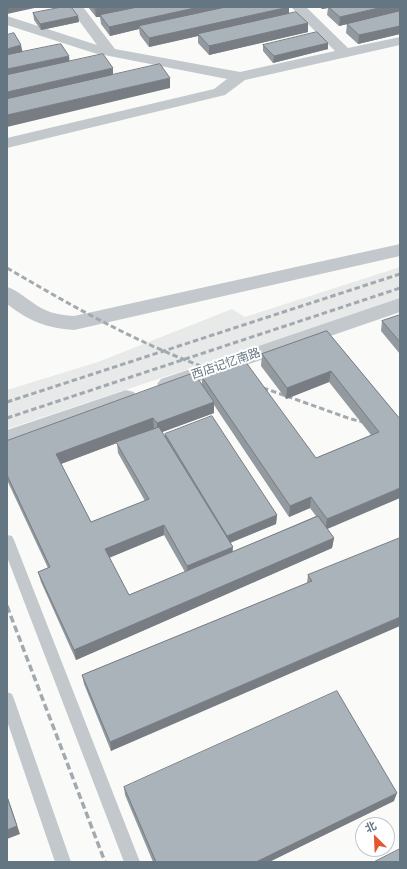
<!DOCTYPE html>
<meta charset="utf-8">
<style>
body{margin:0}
#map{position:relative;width:407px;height:869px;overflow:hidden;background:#fafaf8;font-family:"PT Sans Narrow","Noto Sans SC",sans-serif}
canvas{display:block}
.frame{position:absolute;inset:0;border:8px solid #657683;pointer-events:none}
.north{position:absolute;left:355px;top:817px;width:40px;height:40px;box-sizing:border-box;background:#fff;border:1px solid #c1c8cd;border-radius:50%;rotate:336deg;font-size:11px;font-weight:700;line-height:16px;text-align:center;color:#657683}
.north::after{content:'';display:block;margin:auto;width:14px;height:18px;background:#e4572e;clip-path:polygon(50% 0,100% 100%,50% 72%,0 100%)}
</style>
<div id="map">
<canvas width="407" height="869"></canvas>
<div class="frame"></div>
<div class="north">北</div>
</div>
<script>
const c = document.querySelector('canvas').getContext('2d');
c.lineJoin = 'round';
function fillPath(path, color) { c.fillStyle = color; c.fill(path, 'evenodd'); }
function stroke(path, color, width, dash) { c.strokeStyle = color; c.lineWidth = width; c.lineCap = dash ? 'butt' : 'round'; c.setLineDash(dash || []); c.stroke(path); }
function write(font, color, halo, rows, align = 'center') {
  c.font = font + ' "PT Sans Narrow","Noto Sans SC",sans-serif'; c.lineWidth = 4; c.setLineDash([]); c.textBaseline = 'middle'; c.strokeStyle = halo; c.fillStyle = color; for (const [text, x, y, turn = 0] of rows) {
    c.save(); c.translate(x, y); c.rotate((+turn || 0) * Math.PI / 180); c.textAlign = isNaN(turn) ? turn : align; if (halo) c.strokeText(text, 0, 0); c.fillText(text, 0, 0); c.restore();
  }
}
fillPath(new Path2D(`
 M400,267V299L7,429V390L98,362L232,309L245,317Z`), '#e8e9e9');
fillPath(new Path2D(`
 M7,535L12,536L14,540L140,862H124L7,557Z
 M7,692L12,694L14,699L71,862H55L7,721Z`), '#c3c8cc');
fillPath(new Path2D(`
 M69,7H83L115,49L240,72L335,51L291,7H306L348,48L400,37V45L245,80L225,95L7,148V138L214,89L227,79L94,53L7,25V16L97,45Z
 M400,244V256L74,330C46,328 29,321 7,304V287C17,290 24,297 32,302C45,312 57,315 74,316Z
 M400,298V312L168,392L161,389L157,384L161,379Z
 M126,390L134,392L137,398L134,404L7,447V430Z`), '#c3c8cc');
stroke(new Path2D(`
 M7,268C77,309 149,350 227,375
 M255,385L351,419L371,424
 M7,402L400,274
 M7,418L400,288`), '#a2aab0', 3, [5.5, 3]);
stroke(new Path2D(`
 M7,606L105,862`), '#a2aab0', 3.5, [7, 3.5]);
fillPath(new Path2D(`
 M88,7H289V13L308,23V32L209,55L198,43V36L149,47L140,35L139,29L110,36L101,24L100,17H96Z
 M319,7H400V34L358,44L346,33L347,24L339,26L327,15L328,8L322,9Z
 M33,13L78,16L79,22L41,30L34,20Z
 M328,43V49L273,63L263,51V45Z
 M400,315V354L381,331L382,321Z
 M327,331L400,419L327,529L334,538L332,548L76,660L41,582L38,572L48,568L7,480V441L202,385V377L316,458L371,435L329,382L286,399L261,366L262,354ZM214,405L289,517L310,508L316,516L233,552L230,543L276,524L277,515L165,434V437L162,432L214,413ZM117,443L118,453L145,501L91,522L61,464ZM164,535L185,572L129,595L109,558Z
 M400,538L111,751L84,684L82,675L307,583L308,575Z
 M124,787L394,801L269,862H153L125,795Z`), '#929a9f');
fillPath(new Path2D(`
 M7,7H39L7,14Z
 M103,7H144L100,15V17H96L95,9Z
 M199,7H239L139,26V29L110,36L109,27Z
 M289,7V16L198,34V36L149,47V38Z
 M322,7H328V8L322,9Z
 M383,7H400V12L339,26L340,17Z
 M78,16L79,22L41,30L40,24Z
 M308,23V32L209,55V46Z
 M400,26V34L358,44L359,35Z
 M328,43V49L273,63L274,56Z
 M21,45L23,54L7,58V49Z
 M69,56L70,65L7,79V69Z
 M113,68V79L7,103V92Z
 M170,78V88L7,127V115Z
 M331,371L329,382L286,399L287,388Z
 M214,402V413L157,434V423Z
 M153,418L154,429L58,465L56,454Z
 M400,488V498L325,530L327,519Z
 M311,497L310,508L289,517L290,506Z
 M277,515L276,524L227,544V536Z
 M164,525V535L106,559L105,549Z
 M334,538L332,548L76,660L74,650Z
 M233,547L232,557L188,577L187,566Z
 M400,617V626L111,751L110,742Z
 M397,793L394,801L269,862H256Z
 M7,795L20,834L7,839Z`), '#777d82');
const building = new Path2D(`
 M62,7H71L78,16L40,24L33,13Z
 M94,7H103L95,9Z
 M138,7H199L109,27L100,15Z
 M226,7H289L149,38L139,26Z
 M329,7H383L340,17Z
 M400,11V26L359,35L347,24Z
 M296,12L308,23L209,46L198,34Z
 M317,32L328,43L274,56L263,45Z
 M14,33L21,45L7,49V35Z
 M61,44L69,56L7,69V55Z
 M103,54L113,68L7,92V75Z
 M160,64L170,78L7,115V99Z
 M400,315V342L382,321Z
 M327,331L400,419V488L327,519L311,497L290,506L202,377L245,361L316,458L379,432L331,371L287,388L262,354Z
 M194,373L214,402L157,423L153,418L56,454L91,522L149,499L116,442L159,427L233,547L187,566L164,525L105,549L129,595L318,516L334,538L74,650L38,572L50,567L7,475V441Z
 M212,416L277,515L227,536L165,434Z
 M400,538V617L110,742L82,675L312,581L308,575Z
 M337,691L397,793L256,862H156L124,787Z
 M7,797L17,826L7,830Z
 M400,849V862H374Z`);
fillPath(building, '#aab3b9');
stroke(building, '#777d82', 1);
write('12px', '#657683', '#fff', [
 ["西店记忆南路",226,364,-19]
]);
</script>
